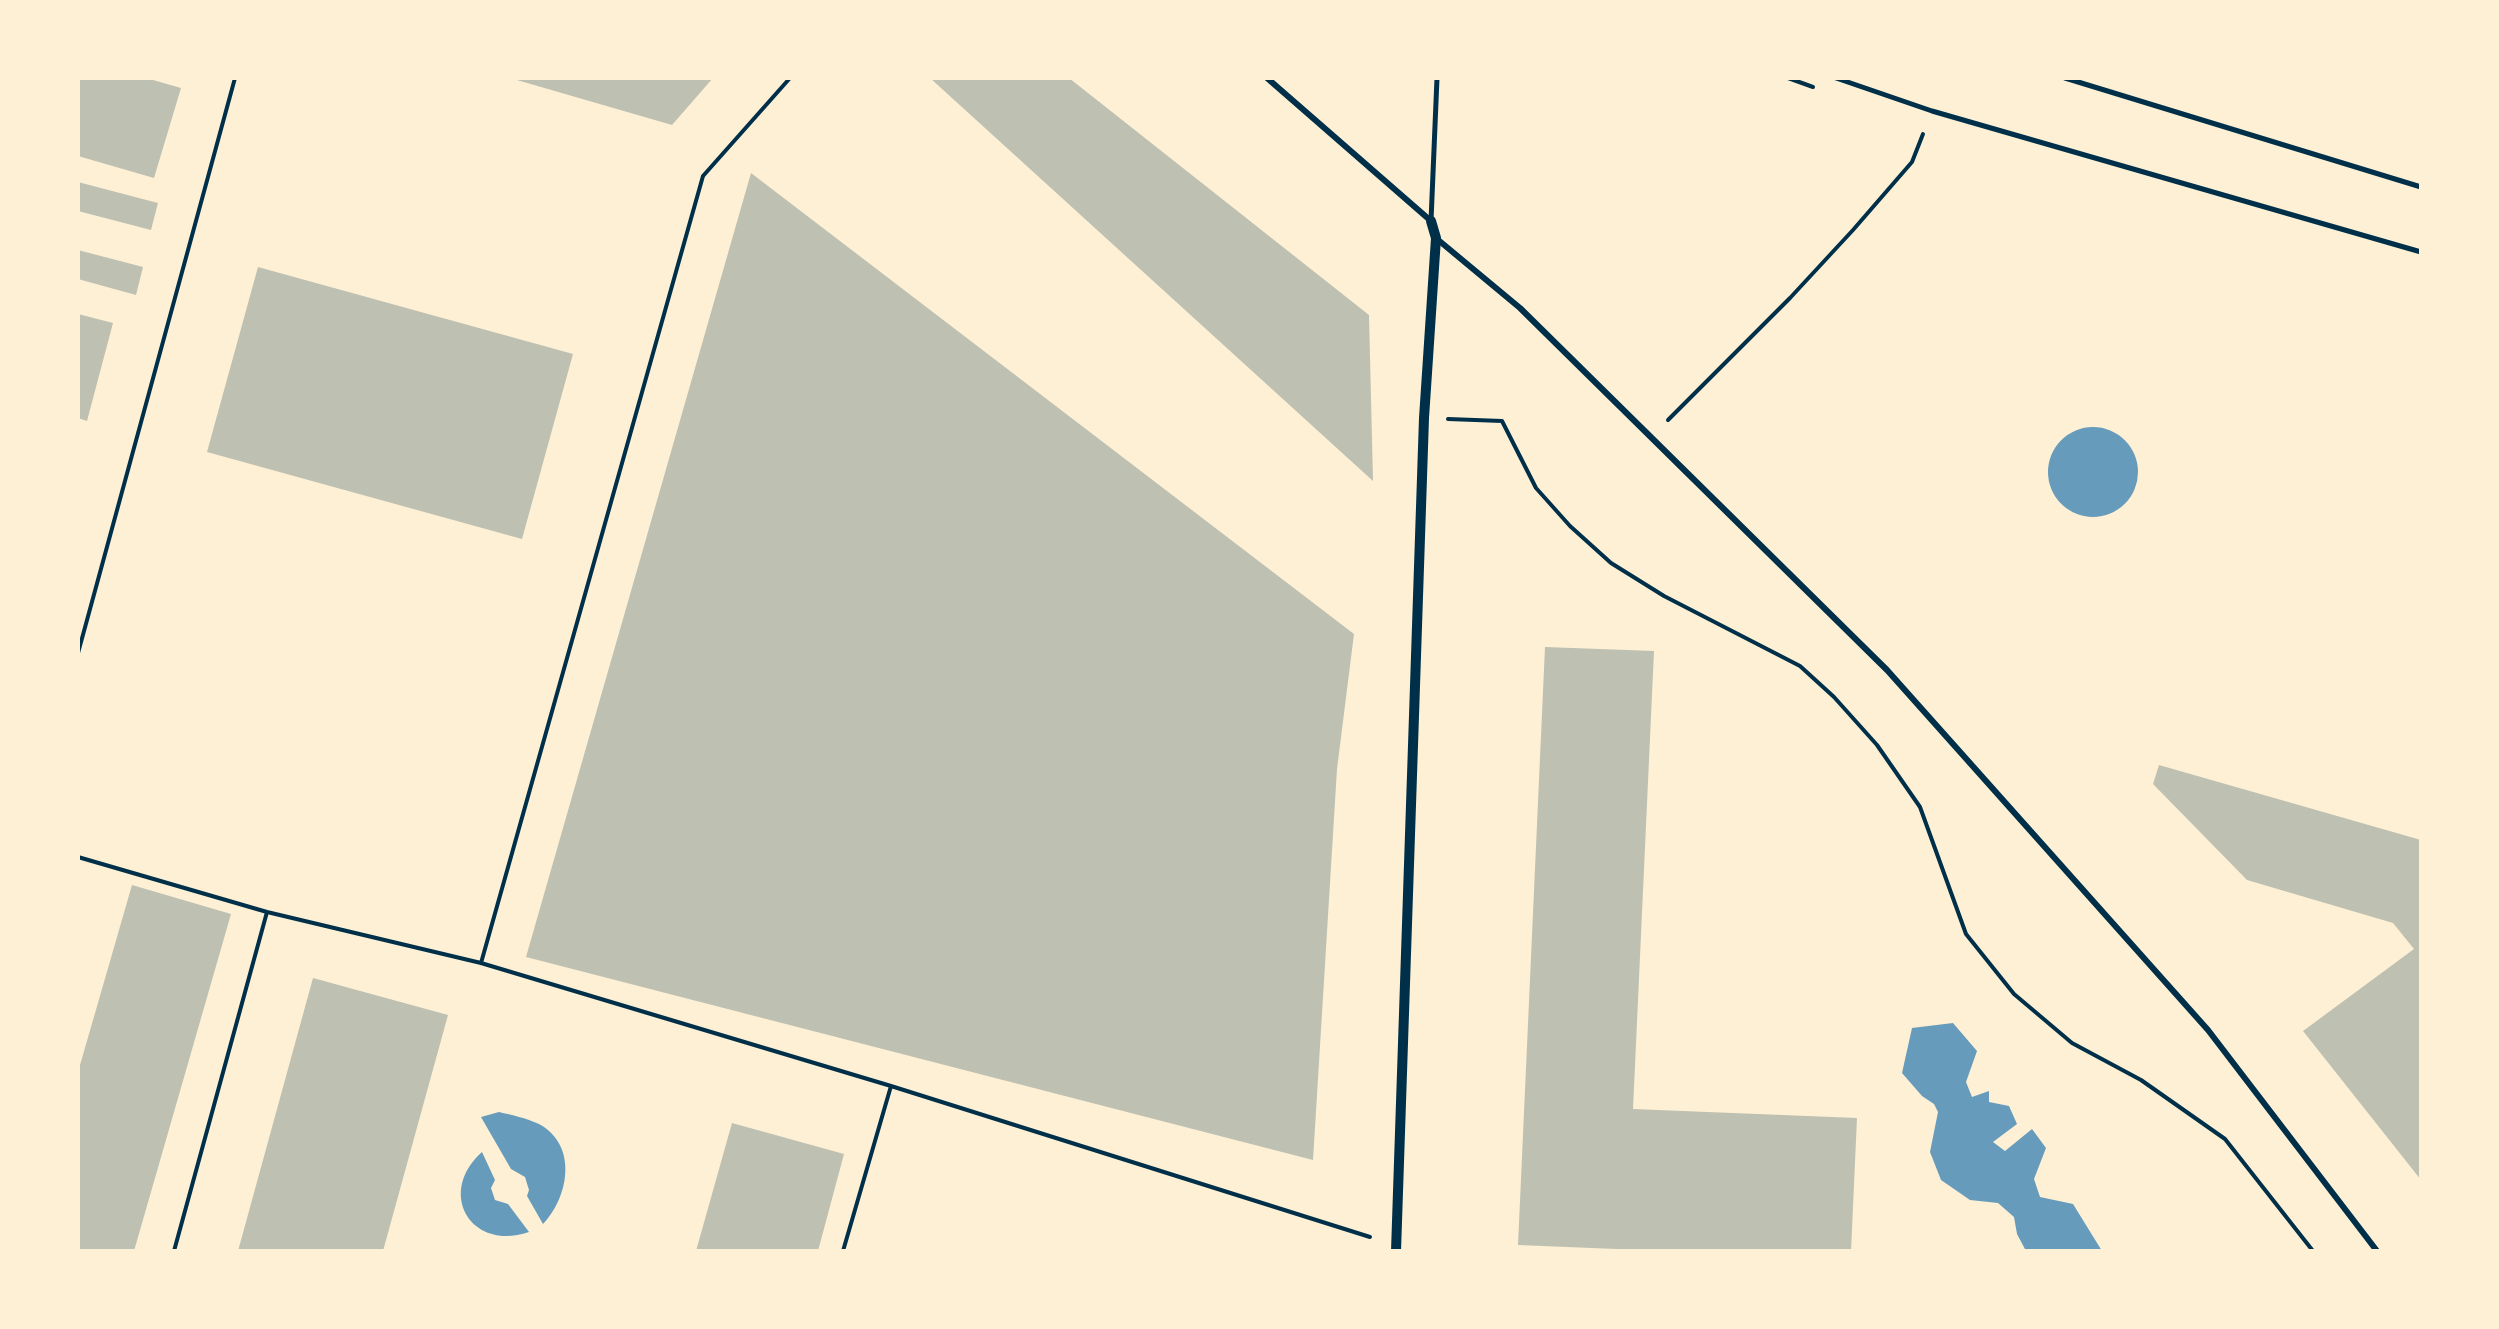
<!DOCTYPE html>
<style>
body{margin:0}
#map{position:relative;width:2499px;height:1329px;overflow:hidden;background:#fdf0d5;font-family:"Sofia Sans Condensed",sans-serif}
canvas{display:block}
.frame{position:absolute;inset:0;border:80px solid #fdf0d5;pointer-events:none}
</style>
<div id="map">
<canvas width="2499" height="1329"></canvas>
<div class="frame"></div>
</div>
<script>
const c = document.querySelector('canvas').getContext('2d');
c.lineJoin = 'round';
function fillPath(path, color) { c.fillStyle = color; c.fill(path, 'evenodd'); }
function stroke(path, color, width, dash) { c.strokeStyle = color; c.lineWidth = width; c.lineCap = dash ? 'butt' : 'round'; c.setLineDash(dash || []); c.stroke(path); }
fillPath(new Path2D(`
 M2048 472a45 45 0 1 1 90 0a45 45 0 1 1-90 0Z
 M1953,1023L1977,1051L1966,1082L1972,1097L1989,1091V1102L2009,1106L2017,1124L1993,1142L2005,1151L2032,1129L2046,1148L2034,1179L2040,1197L2073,1204L2102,1251H2026L2017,1234L2014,1217L1998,1203L1970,1200L1941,1180L1930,1152L1938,1112L1934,1104L1922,1096L1902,1073L1912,1028Z
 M499,1112C512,1115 526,1118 539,1124C578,1145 569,1197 543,1224L527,1196L529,1190L525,1177L511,1169L481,1117Z
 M482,1152L495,1180L491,1188L495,1200L508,1204L529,1232C471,1252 436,1193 482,1152Z`), '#669bbc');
fillPath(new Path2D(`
 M78,78H146L181,88L154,178L78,156Z
 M510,78H713L672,125Z
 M930,78H1069L1369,315L1373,481Z
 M751,173L1354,634L1337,769L1313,1160L526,957Z
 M78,182L158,203L151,230L78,211Z
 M78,250L143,267L136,295L78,279Z
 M258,267L573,354L522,539L207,452Z
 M78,314L113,323L87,421L78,418Z
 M1545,647L1654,651L1633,1109L1857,1118L1851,1251H1665L1518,1245Z
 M2159,765L2421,840V1180L2303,1031L2414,949L2393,923L2247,880L2153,784Z
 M132,885L231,914L134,1251H78V1072Z
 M313,978L448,1015L383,1251H238Z
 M732,1123L844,1154L818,1251H696Z`), '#bec0b2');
stroke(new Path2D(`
 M1788,78L1813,87
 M1448,419L1502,421L1536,488L1570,526L1611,563L1664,596L1800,666L1834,697L1877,745L1920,807L1966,934L2014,994L2072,1043L2141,1080L2225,1139L2313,1251
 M1668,420L1790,298L1853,230L1912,162L1923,134
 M78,653L235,78
 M78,857L267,912L481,963L891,1086L1370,1237
 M481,963L703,176L790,78
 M174,1251L267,912
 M843,1251L891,1086`), '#003049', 4);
stroke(new Path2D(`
 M1836,78L1932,111L2421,252
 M2065,78L2421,187
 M1431,221L1437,78`), '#003049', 5);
stroke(new Path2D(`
 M1267,78L1431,221
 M1437,239L1520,308L1887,670L2208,1030L2377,1251`), '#003049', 6);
stroke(new Path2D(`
 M1396,1251L1424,418L1436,238L1431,221`), '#003049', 10);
</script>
